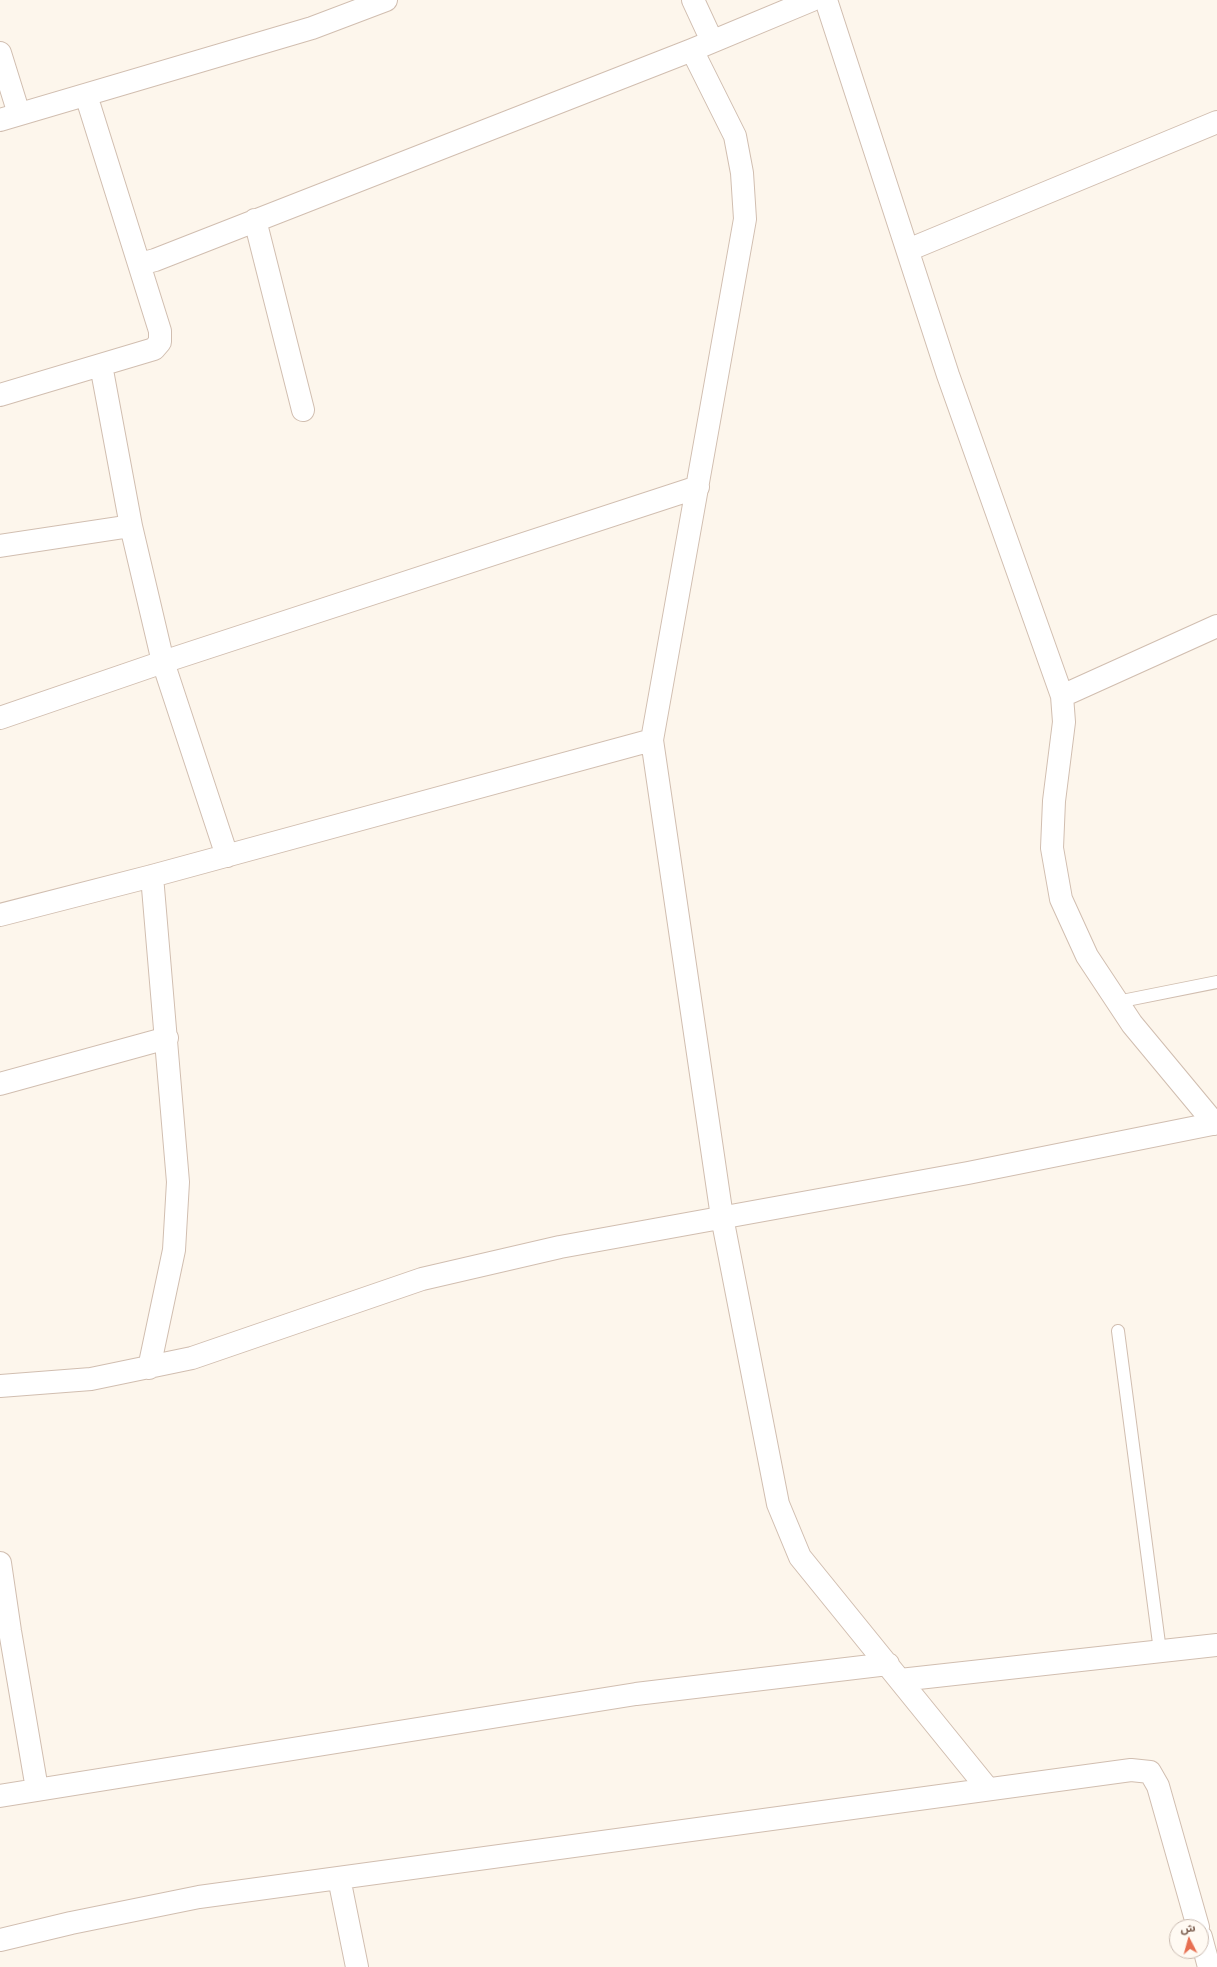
<!DOCTYPE html>
<meta charset="utf-8">
<style>
body{margin:0}
#map{position:relative;width:1217px;height:1967px;overflow:hidden;background:#fdf6ec;font-family:"Open Sans","Noto Sans Arabic",sans-serif}
canvas{display:block}
.north{position:absolute;left:1169px;top:1919px;width:40px;height:40px;box-sizing:border-box;background:#fffaf3;border:1px solid #cabbb1;border-radius:50%;rotate:354deg;font-size:11px;font-weight:700;line-height:16px;text-align:center;color:#7a5c4d}
.north::after{content:'';display:block;margin:auto;width:14px;height:18px;background:#e76f51;clip-path:polygon(50% 0,100% 100%,50% 72%,0 100%)}
</style>
<div id="map">
<canvas width="1217" height="1967"></canvas>
<div class="north">ش</div>
</div>
<script>
const c = document.querySelector('canvas').getContext('2d');
c.lineJoin = 'round';
function stroke(path, color, width, dash) { c.strokeStyle = color; c.lineWidth = width; c.lineCap = dash ? 'butt' : 'round'; c.setLineDash(dash || []); c.stroke(path); }
const lane = new Path2D(`
 M1117,1002L1217,982
 M1118,1331L1160,1651`);
const street = new Path2D(`
 M693,0L712,41
 M826,0L948,375L1062,696L1064,722L1054,801L1052,848L1061,899L1087,956L1132,1024L1215,1124
 M692,50L735,136L742,173L745,219L652,740L722,1217L778,1504L800,1557L988,1789
 M0,53L19,114
 M0,120L312,28L386,0
 M255,220L303,410
 M908,250L1217,122
 M140,264L155,260L692,50L812,0
 M101,365L131,526L163,662L227,856
 M0,395L154,349L160,342V331L86,95
 M0,546L131,526
 M1062,696L1217,626
 M0,718L163,662L698,487
 M0,915L152,876L652,740
 M0,1084L167,1038
 M149,1368L174,1250L178,1182L152,876
 M0,1386L91,1379L192,1358L422,1279L560,1247L968,1173L1217,1123
 M0,1563L10,1631L37,1789
 M900,1680L1217,1645
 M0,1796L636,1694L888,1664
 M339,1878L357,1967
 M1201,1937L1209,1967
 M0,1940L71,1923L199,1897L1131,1770L1150,1772L1158,1786L1198,1927`);
stroke(lane, '#d1beb0', 14);
stroke(street, '#d1beb0', 24);
stroke(lane, '#fff', 12);
stroke(street, '#fff', 22);
</script>
